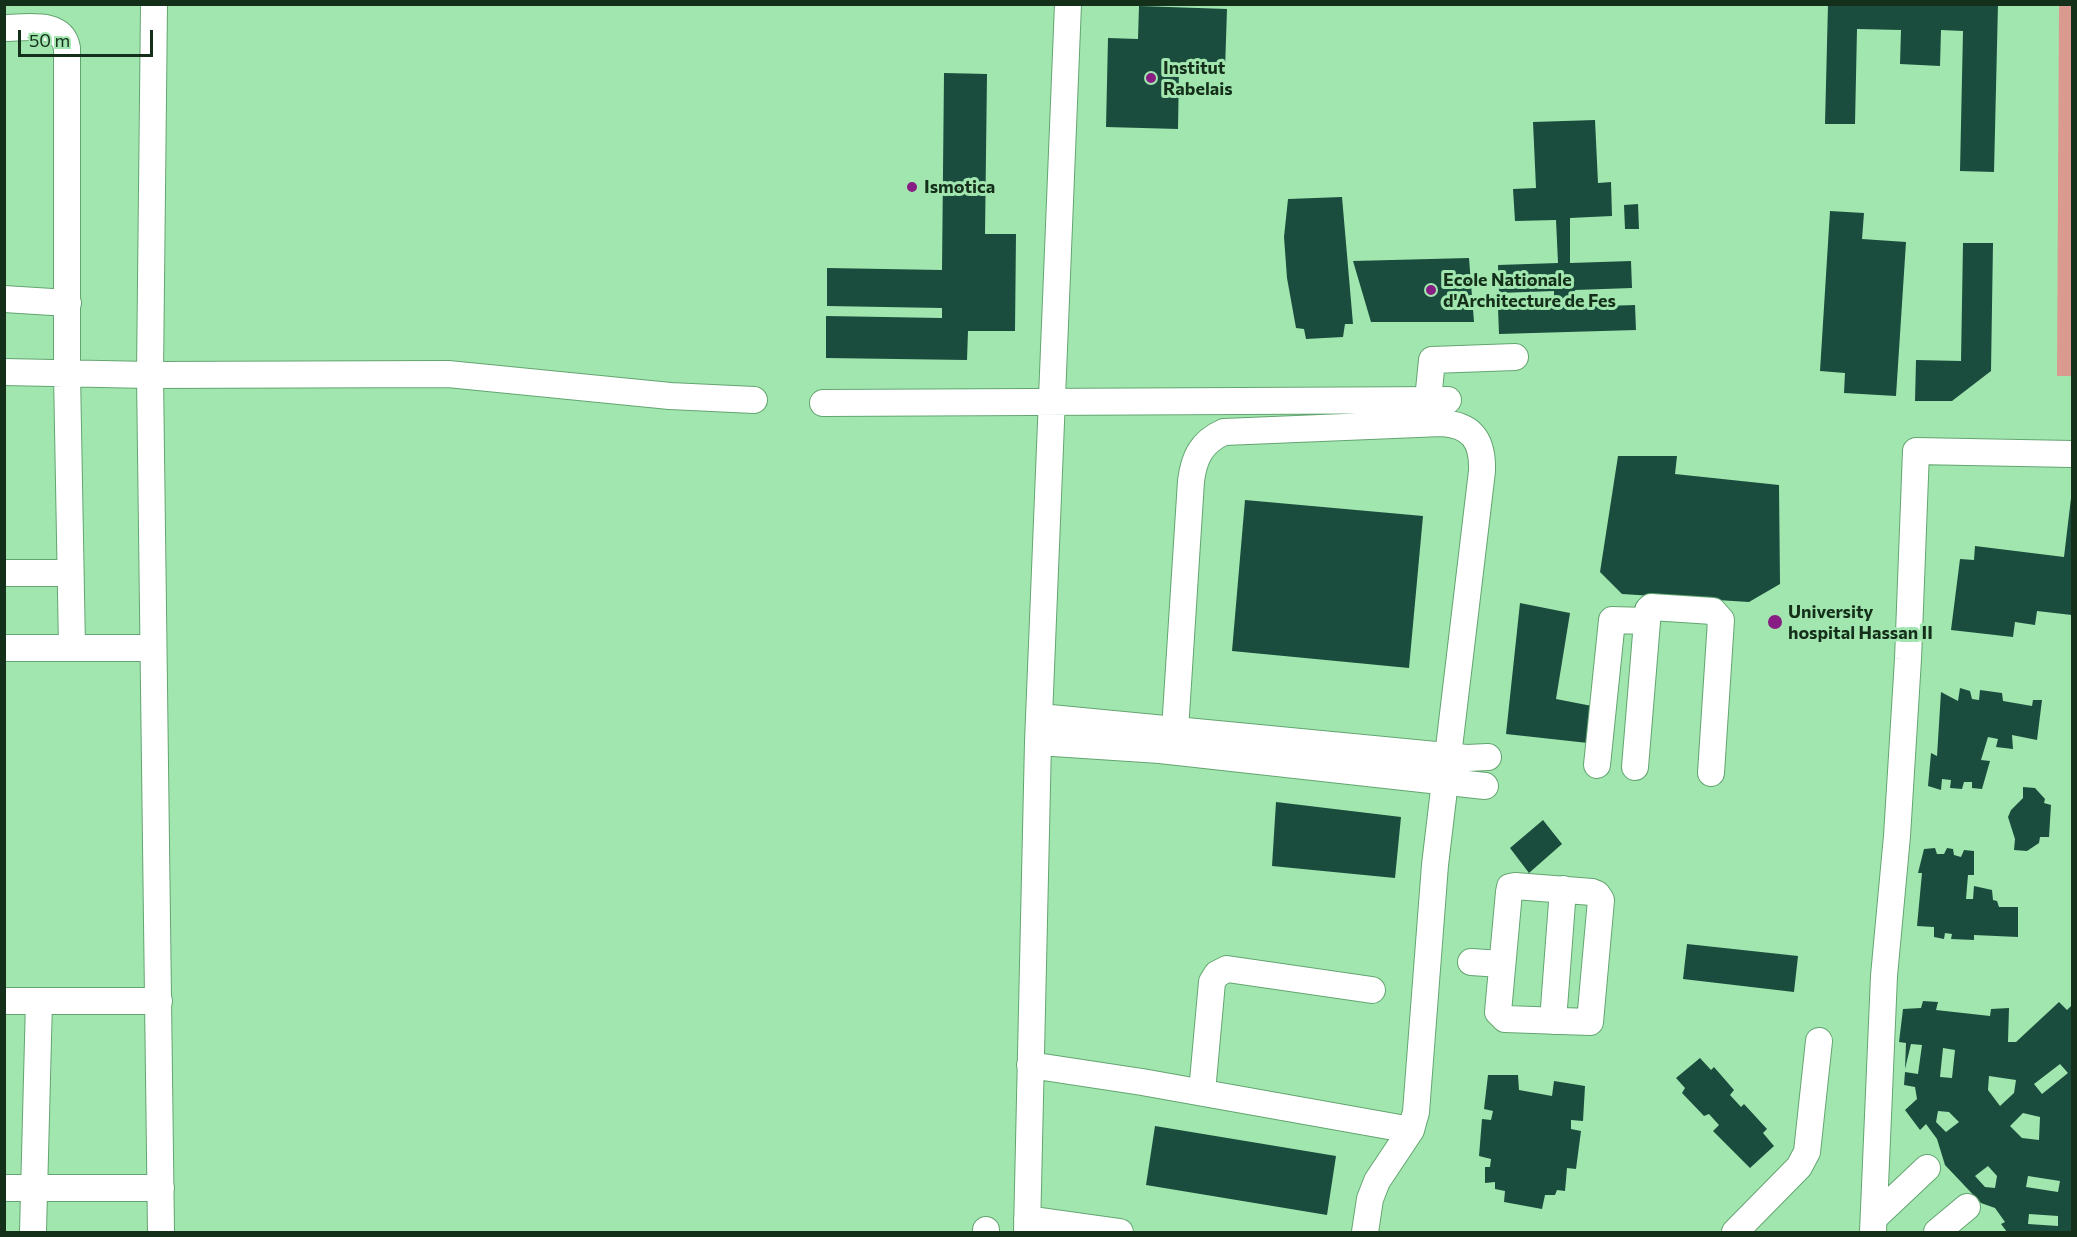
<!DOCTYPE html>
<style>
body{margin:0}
#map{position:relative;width:2077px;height:1237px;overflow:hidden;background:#a2e6af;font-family:Commissioner,sans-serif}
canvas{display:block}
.frame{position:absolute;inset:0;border:6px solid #142f1a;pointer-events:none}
.scale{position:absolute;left:18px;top:30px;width:135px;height:27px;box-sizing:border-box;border:3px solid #142f1a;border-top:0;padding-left:8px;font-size:18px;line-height:21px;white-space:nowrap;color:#142f1a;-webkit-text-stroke:4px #a2e6af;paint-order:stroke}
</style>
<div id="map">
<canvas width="2077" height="1237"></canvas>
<div class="frame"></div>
<div class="scale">50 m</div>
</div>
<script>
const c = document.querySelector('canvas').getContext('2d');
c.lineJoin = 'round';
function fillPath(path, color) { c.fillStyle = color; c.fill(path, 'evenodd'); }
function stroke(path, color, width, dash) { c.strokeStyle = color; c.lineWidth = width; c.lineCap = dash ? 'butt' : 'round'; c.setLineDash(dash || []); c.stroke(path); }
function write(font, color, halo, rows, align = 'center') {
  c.font = font + ' Commissioner,sans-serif'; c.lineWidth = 6; c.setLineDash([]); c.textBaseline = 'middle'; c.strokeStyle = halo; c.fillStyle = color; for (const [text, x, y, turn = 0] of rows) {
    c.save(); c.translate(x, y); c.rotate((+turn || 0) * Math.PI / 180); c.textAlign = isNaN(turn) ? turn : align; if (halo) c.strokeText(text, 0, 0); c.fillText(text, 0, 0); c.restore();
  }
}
fillPath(new Path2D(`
 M2072,4V376H2057L2059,5Z`), '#da9a8f');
fillPath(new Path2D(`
 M1828,4H1998L1994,172L1960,171L1963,31L1941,30L1940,66L1900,64L1901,30L1857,29L1855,124H1825Z
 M1139,6L1227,9L1225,70L1179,68L1178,129L1106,127L1108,38L1138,39Z
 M944,73L987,74L985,234H1016L1015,331H968L967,360L826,358V316L942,318V308L827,306V268L942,270Z
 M1595,120L1598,183L1611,182L1612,216L1570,218V263L1631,261L1632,288L1575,290L1576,307L1635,305L1636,330L1499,334L1498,308L1554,306V291L1499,293L1498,265L1558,263L1556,220L1515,221L1513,189L1536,188L1533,122Z
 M1342,197L1353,324H1345L1343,337L1306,339L1304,329L1296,328L1287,278L1284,237L1288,199Z
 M1638,204L1639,229H1625L1624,205Z
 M1830,211L1864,213L1862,239L1906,242L1896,396L1844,393L1845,373L1820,371Z
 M1963,243H1993L1991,371L1952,401H1915L1916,360L1961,361Z
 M1469,258L1474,322H1371L1353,261Z
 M1618,456H1677L1675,474L1779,485L1780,584L1749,602L1622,594L1600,572Z
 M2071,498L2072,615L2037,611L2035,625L2015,622L2013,637L1951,630L1960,559L1974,560L1975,546L2064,557Z
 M1245,500L1423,516L1409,668L1232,651Z
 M1520,603L1570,613L1556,699L1592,706L1588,743L1506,734Z
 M1960,688L1970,691L1972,699L1979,700L1980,690L2002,693L2003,701L2032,706L2033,700H2042L2037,740L2012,735L2013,749L1996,747L1998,739L1988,737L1981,760L1990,761L1982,789L1972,788V782H1964L1962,789L1950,788L1951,780L1942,779L1941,790L1928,786L1931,753L1937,756L1941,692L1958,701Z
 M2023,787L2035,788L2045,799L2044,803L2051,805L2049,837H2040L2039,843L2027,851L2014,850L2015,839L2008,817L2011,810L2023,798Z
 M1276,802L1401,817L1395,878L1272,866Z
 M1543,820L1562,844L1529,873L1510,848Z
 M1935,848L1937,854H1944L1947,848L1953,849L1954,855L1961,857L1964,850L1974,851V875H1968L1966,899H1973L1974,886L1992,890L1993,900L1997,901L1999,907H2018V937L1974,935V940L1951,939L1952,934L1945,933L1944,939L1934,937V927L1917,926L1922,873H1918L1924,849Z
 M1687,944L1798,956L1794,992L1683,979Z
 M1923,1001L1938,1002L1936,1010L1990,1016L1991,1009L2009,1008L2008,1042H2016L2059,1002L2067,1010L2072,1005V1232H2007L2001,1224L2005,1222L1995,1208L1981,1203L1945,1165L1937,1139L1926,1124L1920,1130L1905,1110L1917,1099L1915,1087L1904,1085L1905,1072L1918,1074L1922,1045L1911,1044L1905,1069L1906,1043L1899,1042L1903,1009L1921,1008ZM1943,1048L1955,1050L1952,1078L1940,1077ZM2060,1064L2068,1073L2042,1094L2034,1084ZM1989,1076L2016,1080L2014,1093L2000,1106L1988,1090ZM1938,1111L1949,1112L1959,1122L1946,1132L1936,1122ZM2023,1113L2040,1117L2039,1140L2022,1138L2010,1126ZM1988,1166L1997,1176L1995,1188L1985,1187L1975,1176ZM2028,1176L2060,1181L2058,1192L2026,1187ZM2029,1214L2058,1216V1226L2028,1224Z
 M1700,1058L1711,1070L1714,1067L1734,1090L1730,1095L1741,1107L1744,1104L1767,1129L1763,1133L1774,1146L1750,1168L1713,1131L1719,1125L1709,1114L1704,1116L1682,1093L1685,1088L1676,1078Z
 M1488,1075H1518L1519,1090L1552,1096L1554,1081L1585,1086L1583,1121L1571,1120V1129L1581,1131L1576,1169L1567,1168L1565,1191L1557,1190L1555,1195H1545L1542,1209L1504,1202L1505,1191L1495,1189V1182L1485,1183V1167H1490L1491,1159L1479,1156L1482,1119L1491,1120L1493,1111L1484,1109Z
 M1155,1126L1336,1156L1327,1215L1146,1185Z`), '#1a4d3e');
const minor = new Path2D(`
 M154,4L150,375L161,1232
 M4,28C26,28 62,20 67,48V373L72,648
 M4,299L68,303
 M4,372L150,375L448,374L670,396L754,400
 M1428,400L1432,360L1515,357
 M823,403L1448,400
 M4,573H69
 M4,648H152
 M1040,717L1467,758L1488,757
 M1175,730L1191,481C1194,458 1201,442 1224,432L1442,423C1472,425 1483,441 1482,471L1435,865L1416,1112L1411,1130L1377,1181L1370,1199L1365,1232
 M1038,742L1160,750L1485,786
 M1597,765L1612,620L1646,621
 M1635,767L1648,610L1651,607L1713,611L1721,620L1711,773
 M1515,886L1592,892L1597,894L1601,900L1590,1022L1505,1019L1498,1012L1509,892L1510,887Z
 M1471,962L1502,964
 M4,1001H159
 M1553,1021L1563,889
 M1030,1065L1142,1082L1411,1130
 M1202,1092L1212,982L1217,974L1227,969L1372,990
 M4,1188H161
 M1874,1218L1927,1168
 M1027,1219L1120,1232
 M33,1232L39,1001
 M986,1232V1230
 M1027,1232L1038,742L1068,4
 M1735,1232L1799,1167L1807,1152L1819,1041
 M1873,1232L1884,976L1897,836L1908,659L1916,451L2072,454
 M1937,1232L1967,1207`);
stroke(minor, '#63a571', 28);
stroke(minor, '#fff', 26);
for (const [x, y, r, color] of [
 [1151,78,6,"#881e84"],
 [912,187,6,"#881e84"],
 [1431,290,6,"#881e84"],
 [1775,622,8,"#881e84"]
]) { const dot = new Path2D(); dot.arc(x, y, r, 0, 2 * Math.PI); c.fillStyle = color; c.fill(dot); stroke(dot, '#a2e6af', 2); }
write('bold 18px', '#142f1a', '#a2e6af', [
 ["Institut",1163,68],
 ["Rabelais",1163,89],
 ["Ismotica",924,187],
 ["Ecole Nationale",1443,280],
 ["d'Architecture de Fes",1443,301],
 ["University",1788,612],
 ["hospital Hassan II",1788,633]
], 'left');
</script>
